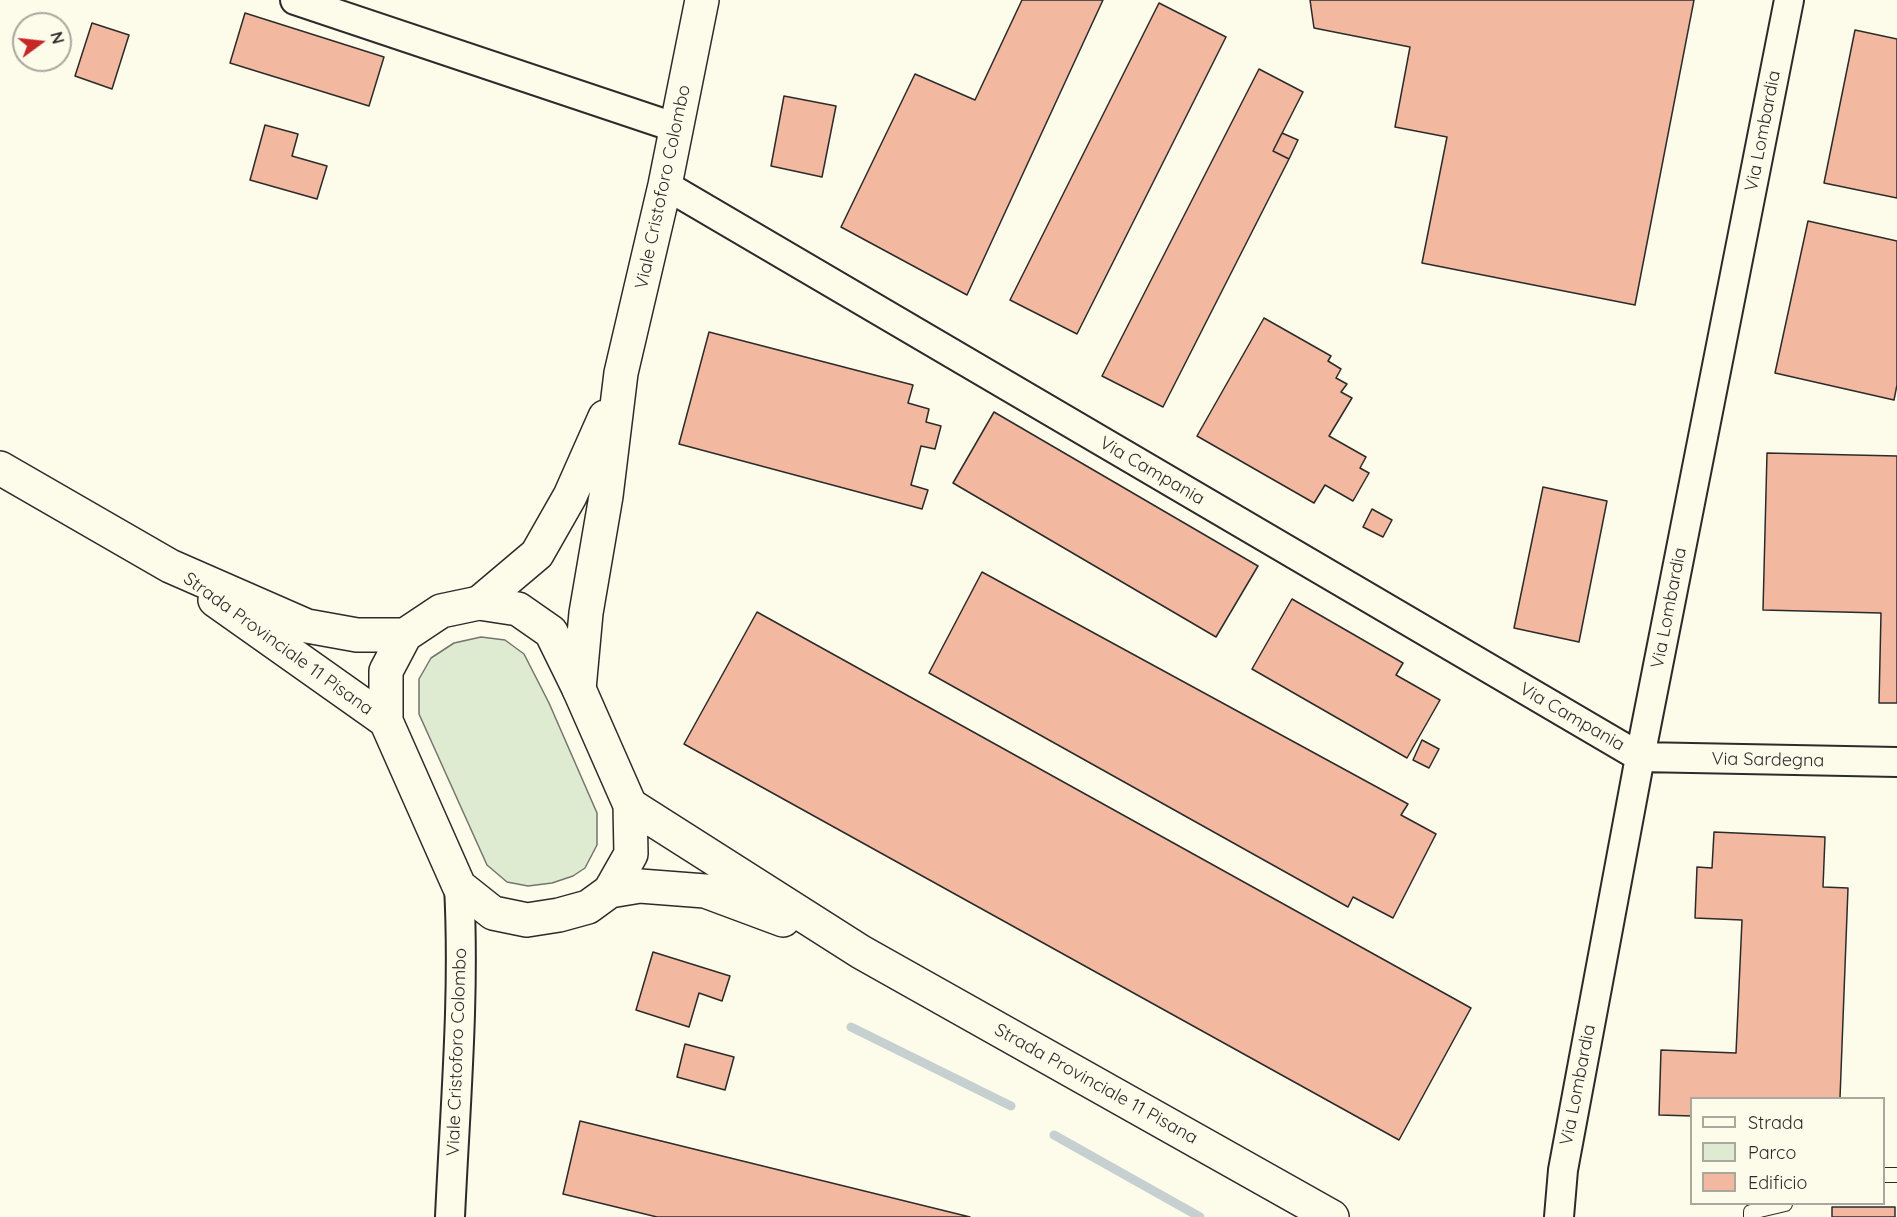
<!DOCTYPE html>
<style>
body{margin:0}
#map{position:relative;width:1897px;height:1217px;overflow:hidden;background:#fdfbea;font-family:Quicksand,sans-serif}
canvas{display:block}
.legend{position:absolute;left:1690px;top:1097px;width:195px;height:108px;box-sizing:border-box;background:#fdfbea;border:2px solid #a9a89e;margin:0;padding:8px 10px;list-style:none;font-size:18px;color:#2b2b2b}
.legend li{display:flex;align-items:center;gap:12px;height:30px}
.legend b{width:30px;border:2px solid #a9a89e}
.north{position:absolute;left:12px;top:12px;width:60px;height:60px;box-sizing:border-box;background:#fdfbea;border:2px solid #a9a89e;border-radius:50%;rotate:75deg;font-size:16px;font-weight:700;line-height:24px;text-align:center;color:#2b2b2b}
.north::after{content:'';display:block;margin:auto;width:21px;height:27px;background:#c62828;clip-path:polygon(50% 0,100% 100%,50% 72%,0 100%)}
</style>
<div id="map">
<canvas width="1897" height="1217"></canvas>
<ul class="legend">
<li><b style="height:8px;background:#fdfbea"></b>Strada</li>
<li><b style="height:16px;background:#deebd1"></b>Parco</li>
<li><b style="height:16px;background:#f2b8a0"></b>Edificio</li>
</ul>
<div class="north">N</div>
</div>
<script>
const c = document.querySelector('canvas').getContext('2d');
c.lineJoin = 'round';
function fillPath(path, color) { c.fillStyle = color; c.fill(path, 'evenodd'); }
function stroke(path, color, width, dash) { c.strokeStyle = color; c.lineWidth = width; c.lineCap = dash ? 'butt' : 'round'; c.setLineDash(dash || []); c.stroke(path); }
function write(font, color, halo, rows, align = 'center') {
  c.font = font + ' Quicksand,sans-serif'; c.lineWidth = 4.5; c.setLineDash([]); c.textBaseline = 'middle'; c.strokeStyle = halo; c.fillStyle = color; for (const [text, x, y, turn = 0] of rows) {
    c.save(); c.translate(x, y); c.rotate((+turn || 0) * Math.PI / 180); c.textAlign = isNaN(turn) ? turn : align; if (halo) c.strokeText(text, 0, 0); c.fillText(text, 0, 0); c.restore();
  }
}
const green = new Path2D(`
 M481,637L505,640L524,654L549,703L597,813V845L585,868L573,876L552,883L528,886L507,882L487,865L419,714V679L431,658L454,643Z`);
fillPath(green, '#deebd1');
stroke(green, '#74746e', 1.5);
stroke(new Path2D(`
 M851,1027L1011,1106
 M1054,1135L1200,1217`), '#c7d0d0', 9);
const building = new Path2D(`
 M1022,0H1103L967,295L841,227L915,74L975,100Z
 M1310,0H1694L1635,305L1422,263L1447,137L1395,127L1410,47L1314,28Z
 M1159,3L1226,37L1077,334L1010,300Z
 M245,13L384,57L369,106L230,63Z
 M92,23L129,35L112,89L75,76Z
 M1855,30L1897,39V198L1824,183Z
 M1259,69L1303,92L1273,151L1289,159L1163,407L1102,376Z
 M784,96L836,106L822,177L771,166Z
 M265,125L298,134L292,156L327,166L317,199L250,180Z
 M1282,133L1298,140L1289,159L1273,151Z
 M1808,221L1897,241V385L1894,400L1775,373Z
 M1264,318L1331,356L1328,361L1341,369L1336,378L1347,384L1341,392L1352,398L1329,436L1366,457L1360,468L1369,473L1353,501L1325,485L1314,503L1197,436Z
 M709,332L913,385L908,403L929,409L926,422L941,426L935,449L921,446L911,485L928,490L922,509L679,444Z
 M994,412L1258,566L1216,637L953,483Z
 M1767,453L1897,456V703H1879L1881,613L1763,610Z
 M1543,487L1607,501L1579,642L1514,628Z
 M1372,509L1392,520L1383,537L1363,527Z
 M982,572L1408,804L1401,815L1436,834L1393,918L1353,897L1348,907L929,673Z
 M1292,599L1403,663L1396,675L1440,700L1407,758L1252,669Z
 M757,612L1471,1008L1399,1140L684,744Z
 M1422,740L1439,749L1429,768L1413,760Z
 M1714,832L1825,837L1823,887L1848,888L1840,1098H1692V1116L1659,1115L1661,1050L1736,1053L1742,920L1695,918L1697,867L1712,868Z
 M653,952L730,976L722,1001L699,993L689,1027L636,1010Z
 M685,1044L734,1057L725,1090L677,1077Z
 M580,1121L970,1217H657L563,1194Z
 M1832,1207H1895V1217H1832Z`);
fillPath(building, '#f2b8a0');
stroke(building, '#2b2b2b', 1.5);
const service = new Path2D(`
 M1884,1175H1897
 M1751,1217V1212L1785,1204`);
const minor = new Path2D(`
 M295,0L677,128
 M665,185L1640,757L1897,762
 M450,1217C455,1107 465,996 459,886
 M1559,1217L1563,1170L1640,757L1789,0`);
const tertiary = new Path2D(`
 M479,603L537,554L570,496L605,417
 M579,689L586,613L606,496L621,373L665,185L702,0`);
const secondary = new Path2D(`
 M0,468L170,566L307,626L357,635H405
 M215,600L386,721
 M479,603L518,609L551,632L579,689L630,805L631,854L610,891L588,907L559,915L527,920L493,913L459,886L386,721V671L405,635L441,611Z
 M630,805L861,952L1332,1217
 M610,891L640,886L705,891L783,920`);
stroke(service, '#2b2b2b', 16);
stroke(minor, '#2b2b2b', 32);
stroke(tertiary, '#2b2b2b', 36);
stroke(secondary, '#2b2b2b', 36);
stroke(service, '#fdfbea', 14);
stroke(minor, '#fdfbea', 28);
stroke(tertiary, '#fdfbea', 33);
stroke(secondary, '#fdfbea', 33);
write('18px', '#2b2b2b', '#fdfbea', [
 ["Via Lombardia",1763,131,-79],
 ["Viale Cristoforo Colombo",663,187,-78],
 ["Via Campania",1152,471,30],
 ["Via Lombardia",1669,608,-79],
 ["Strada Provinciale 11 Pisana",278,644,36],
 ["Via Campania",1572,717,30],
 ["Via Sardegna",1768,760,1],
 ["Viale Cristoforo Colombo",457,1052,-88],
 ["Strada Provinciale 11 Pisana",1096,1084,29],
 ["Via Lombardia",1578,1085,-79]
]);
</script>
